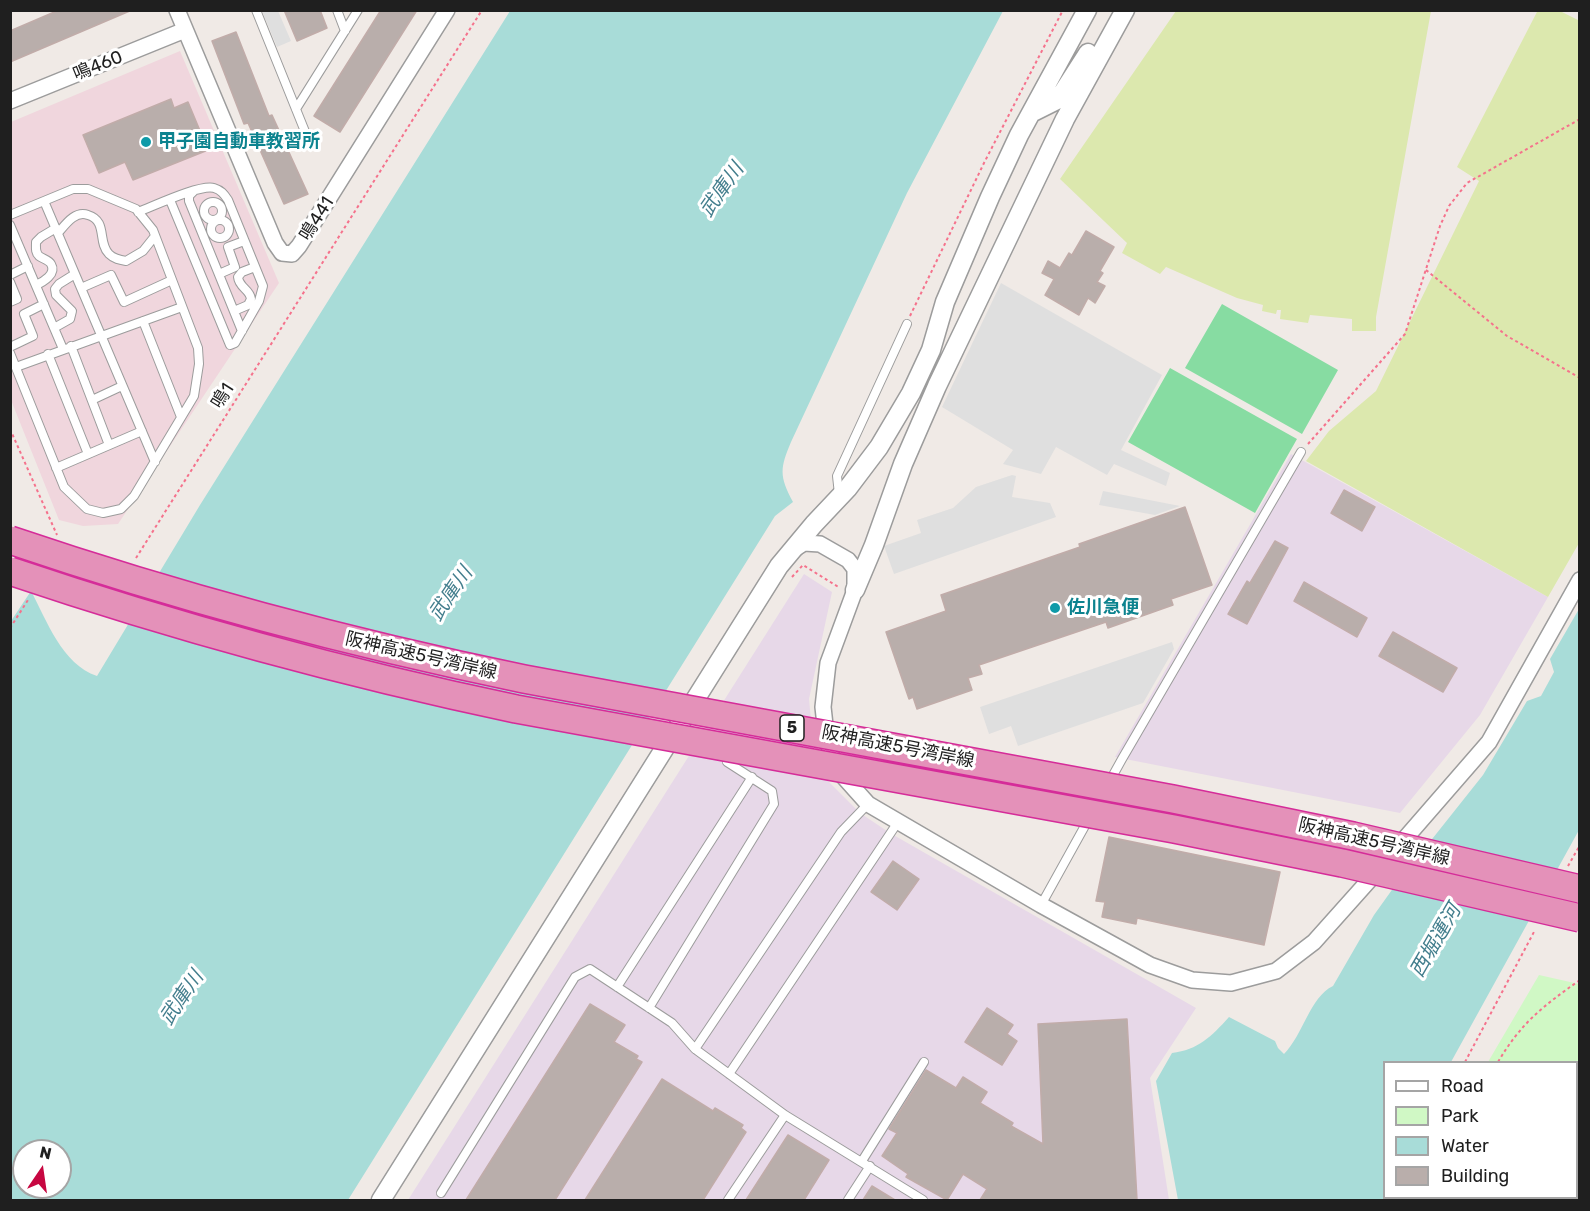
<!DOCTYPE html>
<meta charset="utf-8">
<style>
body{margin:0}
#map{position:relative;width:1590px;height:1211px;overflow:hidden;background:#f0eae6;font-family:Rubik,sans-serif}
canvas{display:block}
.frame{position:absolute;inset:0;border:12px solid #1f1f1f;pointer-events:none}
.legend{position:absolute;left:1383px;top:1061px;width:195px;height:138px;box-sizing:border-box;background:#fff;border:2px solid #a5a5a5;margin:0;padding:8px 10px;list-style:none;font-size:18px;color:#1f1f1f}
.legend li{display:flex;align-items:center;gap:12px;height:30px}
.legend b{width:30px;border:2px solid #a5a5a5}
.north{position:absolute;left:12px;top:1139px;width:60px;height:60px;box-sizing:border-box;background:#fff;border:2px solid #a5a5a5;border-radius:50%;rotate:13deg;font-size:16px;font-weight:700;line-height:24px;text-align:center;color:#1f1f1f}
.north::after{content:'';display:block;margin:auto;width:21px;height:27px;background:#c70741;clip-path:polygon(50% 0,100% 100%,50% 72%,0 100%)}
</style>
<div id="map">
<canvas width="1590" height="1211"></canvas>
<div class="frame"></div>
<ul class="legend">
<li><b style="height:8px;background:#fff"></b>Road</li>
<li><b style="height:16px;background:#d0f8c5"></b>Park</li>
<li><b style="height:16px;background:#a8dcd8"></b>Water</li>
<li><b style="height:16px;background:#b9aeab"></b>Building</li>
</ul>
<div class="north">N</div>
</div>
<script>
const c = document.querySelector('canvas').getContext('2d');
c.lineJoin = 'round';
function fillPath(path, color) { c.fillStyle = color; c.fill(path, 'evenodd'); }
function stroke(path, color, width, dash) { c.strokeStyle = color; c.lineWidth = width; c.lineCap = dash ? 'butt' : 'round'; c.setLineDash(dash || []); c.stroke(path); }
function write(font, color, halo, rows, align = 'center') {
  c.font = font + ' Rubik,"Noto Sans JP",sans-serif'; c.lineWidth = 6; c.setLineDash([]); c.textBaseline = 'middle'; c.strokeStyle = halo; c.fillStyle = color; for (const [text, x, y, turn = 0] of rows) {
    c.save(); c.translate(x, y); c.rotate((+turn || 0) * Math.PI / 180); c.textAlign = isNaN(turn) ? turn : align; if (halo) c.strokeText(text, 0, 0); c.fillText(text, 0, 0); c.restore();
  }
}
fillPath(new Path2D(`
 M180,51L279,283L118,524L83,526L59,520L11,400V122Z`), '#f0d6dd');
fillPath(new Path2D(`
 M1291,454L1548,597L1480,715L1400,813L1115,757Z
 M804,574L832,592L809,699L814,754L827,780L860,813L890,833L1196,1008L1150,1078L1169,1200H408Z`), '#e7d8e8');
fillPath(new Path2D(`
 M1538,10L1560,11L1580,21L1579,543L1548,597L1306,461L1329,431L1376,391L1479,181L1457,167Z
 M1176,11H1431L1376,317V331H1352V319L1310,315L1308,323L1280,319L1281,310H1277L1276,314L1262,311L1263,305L1237,298L1166,267L1160,274L1122,253L1127,243L1060,179Z`), '#dce8ae');
fillPath(new Path2D(`
 M1539,975L1579,984V1200H1461V1198H1576V1062H1488Z`), '#d0f8c5');
fillPath(new Path2D(`
 M1222,304L1338,370L1302,434L1185,368Z
 M1170,368L1297,439L1255,513L1128,442Z`), '#87dca2');
fillPath(new Path2D(`
 M262,11H278L291,41L277,47Z
 M1001,283L1162,375L1121,450L1170,473L1166,486L1114,464L1107,475L1056,447L1041,474L1003,464L1013,450L942,407Z
 M1012,475L1016,476L1012,497L1050,503L1056,517L894,574L884,546L921,533L917,520L953,508L976,487Z
 M1103,491L1180,506L1155,515L1099,505Z
 M1172,642L1174,649L1143,703L1018,746L1011,726L989,734L980,707Z`), '#dfdfdf');
fillPath(new Path2D(`
 M510,11H1003L907,193L791,442C780,468 779,476 793,502L775,516L348,1200H11V621L31,591C47,621 62,664 97,676L200,505ZM24,1151H60V1187H24Z
 M1579,609V830L1451,1062H1384V1198H1412L1413,1200H1178L1156,1081L1172,1053C1198,1050 1212,1036 1229,1017L1275,1041L1278,1048L1284,1054C1303,1035 1310,997 1333,986L1374,915L1394,887L1483,775L1527,701L1541,696L1554,672L1550,659Z`), '#a8dcd8');
const building = new Path2D(`
 M59,10H132L10,62V31Z
 M284,10H320L327,28L297,41Z
 M381,10H417L340,132L314,116Z
 M236,32L269,116L272,115L308,194L284,204L248,123L244,124L212,41Z
 M171,99L174,108L188,102L208,150L133,180L125,162L99,173L83,135Z
 M1086,231L1114,247L1100,271L1103,273L1097,282L1105,286L1095,303L1088,298L1079,315L1045,295L1054,279L1042,273L1048,261L1060,268L1069,253L1072,255Z
 M1344,490L1375,507L1362,531L1331,513Z
 M1185,507L1212,585L1171,599L1173,605L1108,628L1106,622L979,665L982,674L968,678L972,690L917,709L913,697L909,699L886,632L946,611L941,595L1080,547L1079,544Z
 M1275,541L1288,548L1247,624L1228,614L1247,581L1250,583Z
 M1304,582L1367,618L1357,637L1294,601Z
 M1393,632L1457,668L1443,692L1379,656Z
 M1109,837L1280,872L1264,945L1137,918L1136,924L1102,917L1105,902L1096,901Z
 M893,861L919,879L897,910L871,892Z
 M590,1004L625,1025L614,1042L638,1056L636,1059L642,1062L555,1200H466Z
 M987,1008L1013,1025L1007,1034L1017,1041L1002,1065L965,1042Z
 M1127,1019L1137,1200H980L987,1189L963,1174L947,1200L906,1177L908,1174L882,1156L897,1133L889,1129L926,1070L956,1088L963,1077L987,1092L980,1103L1013,1123L1011,1126L1043,1144L1038,1024Z
 M662,1079L713,1111L715,1108L743,1125L741,1128L746,1132L703,1200H585Z
 M788,1135L829,1160L804,1200H746Z
 M872,1186L895,1200H863Z`);
fillPath(building, '#b9aeab');
stroke(building, '#c1aca9', 1.5);
const service = new Path2D(`
 M256,10L306,134
 M337,10L345,31
 M296,109L358,10
 M194,191L189,196V201L242,331
 M44,201L155,462
 M204 211a9 9 0 1 1 18 0a9 9 0 1 1-18 0Z
 M138,212C154,206 200,184 214,188C221,190 224,194 228,200L263,286L259,301L235,343L230,345L170,200
 M10,215L73,189H88L136,209L153,230L198,348L199,364L194,396L134,496L121,509L103,513L87,509L64,487L10,353
 M211 229a9 9 0 1 1 18 0a9 9 0 1 1-18 0Z
 M10,225L63,349
 M58,233C65,225 75,210 88,215C108,221 97,242 109,254C114,259 120,260 126,261L143,251L155,236
 M219,274L235,267L228,247L244,241
 M10,275L28,266
 M10,282L17,299L10,302
 M36,285C43,282 57,274 51,264C49,260 43,259 39,256C35,252 36,248 36,242L41,237L56,228
 M81,288L111,275L124,302L172,280
 M234,311L248,305L251,299C250,289 239,288 238,277L242,272L255,267
 M143,321L181,417
 M54,328L70,319L72,311L56,295L55,289L59,284L75,274
 M71,346L109,445
 M10,347L33,336L24,314L44,304
 M48,354L88,454
 M16,367L182,307
 M92,400L122,386
 M56,468L142,431
 M839,494L837,476L907,324
 M868,804L841,832L695,1049L785,1115L923,1200
 M1041,905L1122,759L1301,452
 M617,987L752,777
 M649,1008L774,804L772,791L727,762
 M729,1074L898,822
 M862,1161L924,1062
 M441,1193L575,977L590,969L672,1023L695,1049
 M728,1200L785,1115
 M848,1200L870,1166`);
const minor = new Path2D(`
 M177,10L275,243L282,253L292,254L299,246L447,10
 M10,101L185,30
 M793,550L804,543L820,544L848,560L855,569V590L828,663L823,707L826,734L834,766L868,804L1041,905L1150,965L1192,980L1231,983L1276,971L1314,942L1381,867
 M1396,849L1489,742L1580,580`);
const tertiary = new Path2D(`
 M1031,113L1055,101L1063,92L1088,53
 M855,590L874,545L903,464L937,386L1065,119L1125,10
 M381,1200L779,566L814,524L848,488L879,447L911,393L931,350L945,302L990,197L1019,135L1087,10`);
stroke(service, '#9c9c9c', 10);
stroke(minor, '#9c9c9c', 18);
stroke(tertiary, '#9c9c9c', 21);
stroke(new Path2D(`
 M1426,270L1507,336L1580,378
 M910,316L984,163L1063,10
 M10,429L57,535
 M1308,444L1405,334L1440,226L1449,206L1467,183L1580,119
 M136,558L482,10
 M792,577L803,565L840,588
 M10,628L28,600
 M1568,866L1580,845
 M1465,1062L1535,930
 M1498,1062C1521,1023 1543,1006 1580,980
 M1576,1110L1580,1112
 M1478,1198L1479,1200`), '#f5728c', 2, [3, 3]);
stroke(service, '#fff', 8);
stroke(minor, '#fff', 15);
stroke(tertiary, '#fff', 18);
const motorwayBridge = new Path2D(`
 M10,540C178,597 350,643 524,679L1173,799L1353,836L1580,889
 M10,571C176,627 345,673 516,709L1174,829L1342,863L1580,918`);
stroke(motorwayBridge, '#d52c99', 30, []);
stroke(motorwayBridge, '#e491b9', 27);
for (const [x, y, r, color] of [
 [146,142,6,"#0f9aa8"],
 [1055,608,6,"#0f9aa8"]
]) { const dot = new Path2D(); dot.arc(x, y, r, 0, 2 * Math.PI); c.fillStyle = color; c.fill(dot); stroke(dot, '#fff', 2); }
for (const [x, y, w] of [
 [792,728,24]
]) { const box = new Path2D(); box.roundRect(x - w / 2, y - 13, w, 26, 4.5); c.fillStyle = '#fff'; c.fill(box); stroke(box, '#1f1f1f', 1.5); }
write('bold 16px', '#1f1f1f', null, [
 ["5",792,728]
]);
write('18px', '#1f1f1f', '#fff', [
 ["鳴460",98,66,-22],
 ["鳴441",317,219,-58],
 ["鳴1",223,396,-58],
 ["阪神高速5号湾岸線",421,656,13],
 ["阪神高速5号湾岸線",898,747,11],
 ["阪神高速5号湾岸線",1374,842,13]
]);
write('bold 18px', '#0d838f', '#fff', [
 ["甲子園自動車教習所",158,142],
 ["佐川急便",1067,608]
], 'left');
write('italic 20px', '#437e8d', '#fff', [
 ["武庫川",722,190,-55],
 ["武庫川",451,594,-56],
 ["西堀運河",1436,941,-60],
 ["武庫川",182,998,-56]
]);
</script>
